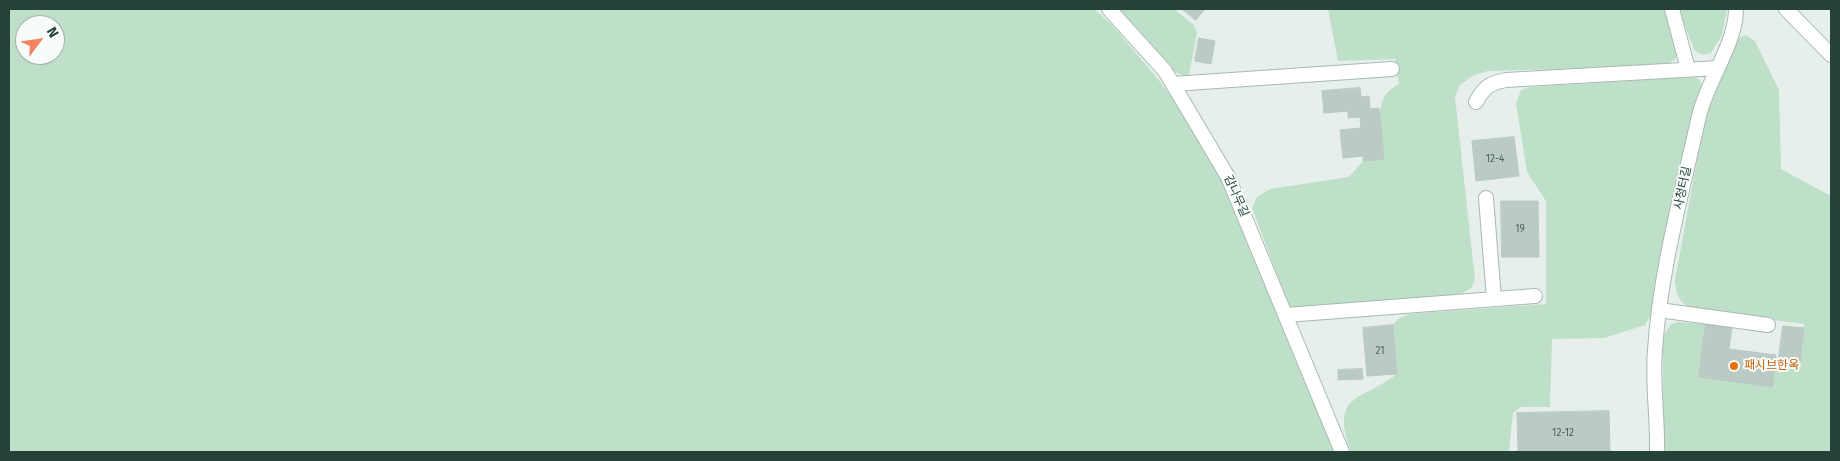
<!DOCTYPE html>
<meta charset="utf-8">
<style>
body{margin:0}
#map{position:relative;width:1840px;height:461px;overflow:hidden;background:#e6efeb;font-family:"Fira Sans",sans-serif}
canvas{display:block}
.frame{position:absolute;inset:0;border:10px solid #24423a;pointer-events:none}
.north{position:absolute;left:15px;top:15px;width:50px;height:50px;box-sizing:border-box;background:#f7fbf9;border:1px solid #a3b1ad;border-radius:50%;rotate:59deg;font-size:14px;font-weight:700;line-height:20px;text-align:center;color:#24423a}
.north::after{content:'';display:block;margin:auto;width:18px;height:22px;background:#f4845f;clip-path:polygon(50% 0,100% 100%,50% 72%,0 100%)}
</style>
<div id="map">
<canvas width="1840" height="461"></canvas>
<div class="frame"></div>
<div class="north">N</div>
</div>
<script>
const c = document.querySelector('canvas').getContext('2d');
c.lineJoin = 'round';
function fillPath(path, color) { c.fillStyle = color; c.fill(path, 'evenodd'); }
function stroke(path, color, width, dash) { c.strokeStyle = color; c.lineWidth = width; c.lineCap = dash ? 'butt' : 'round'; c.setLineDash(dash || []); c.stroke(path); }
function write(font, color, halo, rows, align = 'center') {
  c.font = font + ' "Fira Sans","Noto Sans KR",sans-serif'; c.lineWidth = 4; c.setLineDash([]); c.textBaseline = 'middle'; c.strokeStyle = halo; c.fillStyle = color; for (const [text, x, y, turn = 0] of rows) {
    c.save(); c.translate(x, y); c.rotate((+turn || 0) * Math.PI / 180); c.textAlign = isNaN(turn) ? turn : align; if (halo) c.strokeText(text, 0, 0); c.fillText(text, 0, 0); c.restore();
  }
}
fillPath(new Path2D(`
 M9,9H1094L1113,26L1158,79L1184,114L1223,181L1336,452H9ZM25,25H55V55H25Z
 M1118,9H1174L1194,25L1197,33L1189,75L1183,76L1175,72Z
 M1328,9H1666L1678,50L1676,59L1662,66L1488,71L1474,75L1460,85L1455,97L1475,280L1471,288L1456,297L1295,310L1289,306L1252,208L1257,197L1270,189L1349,177L1363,161L1384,159C1382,133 1370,97 1399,84L1395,59L1338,61Z
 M1678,9H1727L1722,35L1711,53L1703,55L1695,51Z
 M1746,35L1755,41L1779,90L1781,169L1831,196V452H1663V337L1671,324L1678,322L1706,324L1700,377L1771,387L1774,366L1799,368L1804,324L1692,309C1679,303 1676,294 1675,280L1705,116L1738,38Z
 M1692,77L1699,79L1702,85L1694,107L1652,313L1645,325L1604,338L1552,339L1550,407H1521L1513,413L1509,452H1351C1330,393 1360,402 1397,374L1393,325L1398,319L1409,314L1546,304V201L1527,172L1516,104L1521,90L1530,87Z`), '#bfe0c8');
const building = new Path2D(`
 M1182,9H1205L1196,20Z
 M1199,38L1215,41L1211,64L1195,61Z
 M1360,88L1361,97L1369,96L1370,109L1379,108L1384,159L1363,161V156L1343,158L1340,130L1361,128L1360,117L1348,118V111L1324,113L1322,91Z
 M1514,137L1519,176L1476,181L1472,141Z
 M1501,201H1538L1539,257H1502Z
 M1706,324L1732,327L1729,349L1776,355L1772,387L1699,377Z
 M1393,325L1397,374L1367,376L1363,328Z
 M1783,326L1804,328L1799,368L1778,365Z
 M1362,369L1363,379L1338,380V370Z
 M1609,411L1610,452H1518L1517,413Z`);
fillPath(building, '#bbcac4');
stroke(building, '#b8c9c2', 1);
const lane = new Path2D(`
 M1109,9L1165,71L1228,177L1342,452
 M1672,9L1688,69
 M1786,9L1831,55
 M1173,84L1392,69
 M1476,102C1484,87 1490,83 1506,80L1718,68
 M1486,198L1494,299
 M1659,310L1768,325
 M1286,315L1535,296
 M1657,452C1658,418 1652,384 1655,350C1660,271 1682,193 1699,116C1707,81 1736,44 1736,9`);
stroke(lane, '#a8b8b2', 16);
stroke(lane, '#fff', 14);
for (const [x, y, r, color] of [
 [1734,366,5,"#e8710a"]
]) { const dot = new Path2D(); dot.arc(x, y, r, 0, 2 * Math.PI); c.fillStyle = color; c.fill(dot); stroke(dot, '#f7fbf9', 2); }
write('10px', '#4a645c', null, [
 ["12-4",1495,159],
 ["19",1520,229],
 ["21",1380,351],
 ["12-12",1563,433]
]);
write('12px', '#24423a', '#f7fbf9', [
 ["사청터길",1683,188,-78],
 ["감나무길",1236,196,66]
]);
write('12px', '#c56008', '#f7fbf9', [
 ["패시브한옥",1744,366]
], 'left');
</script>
